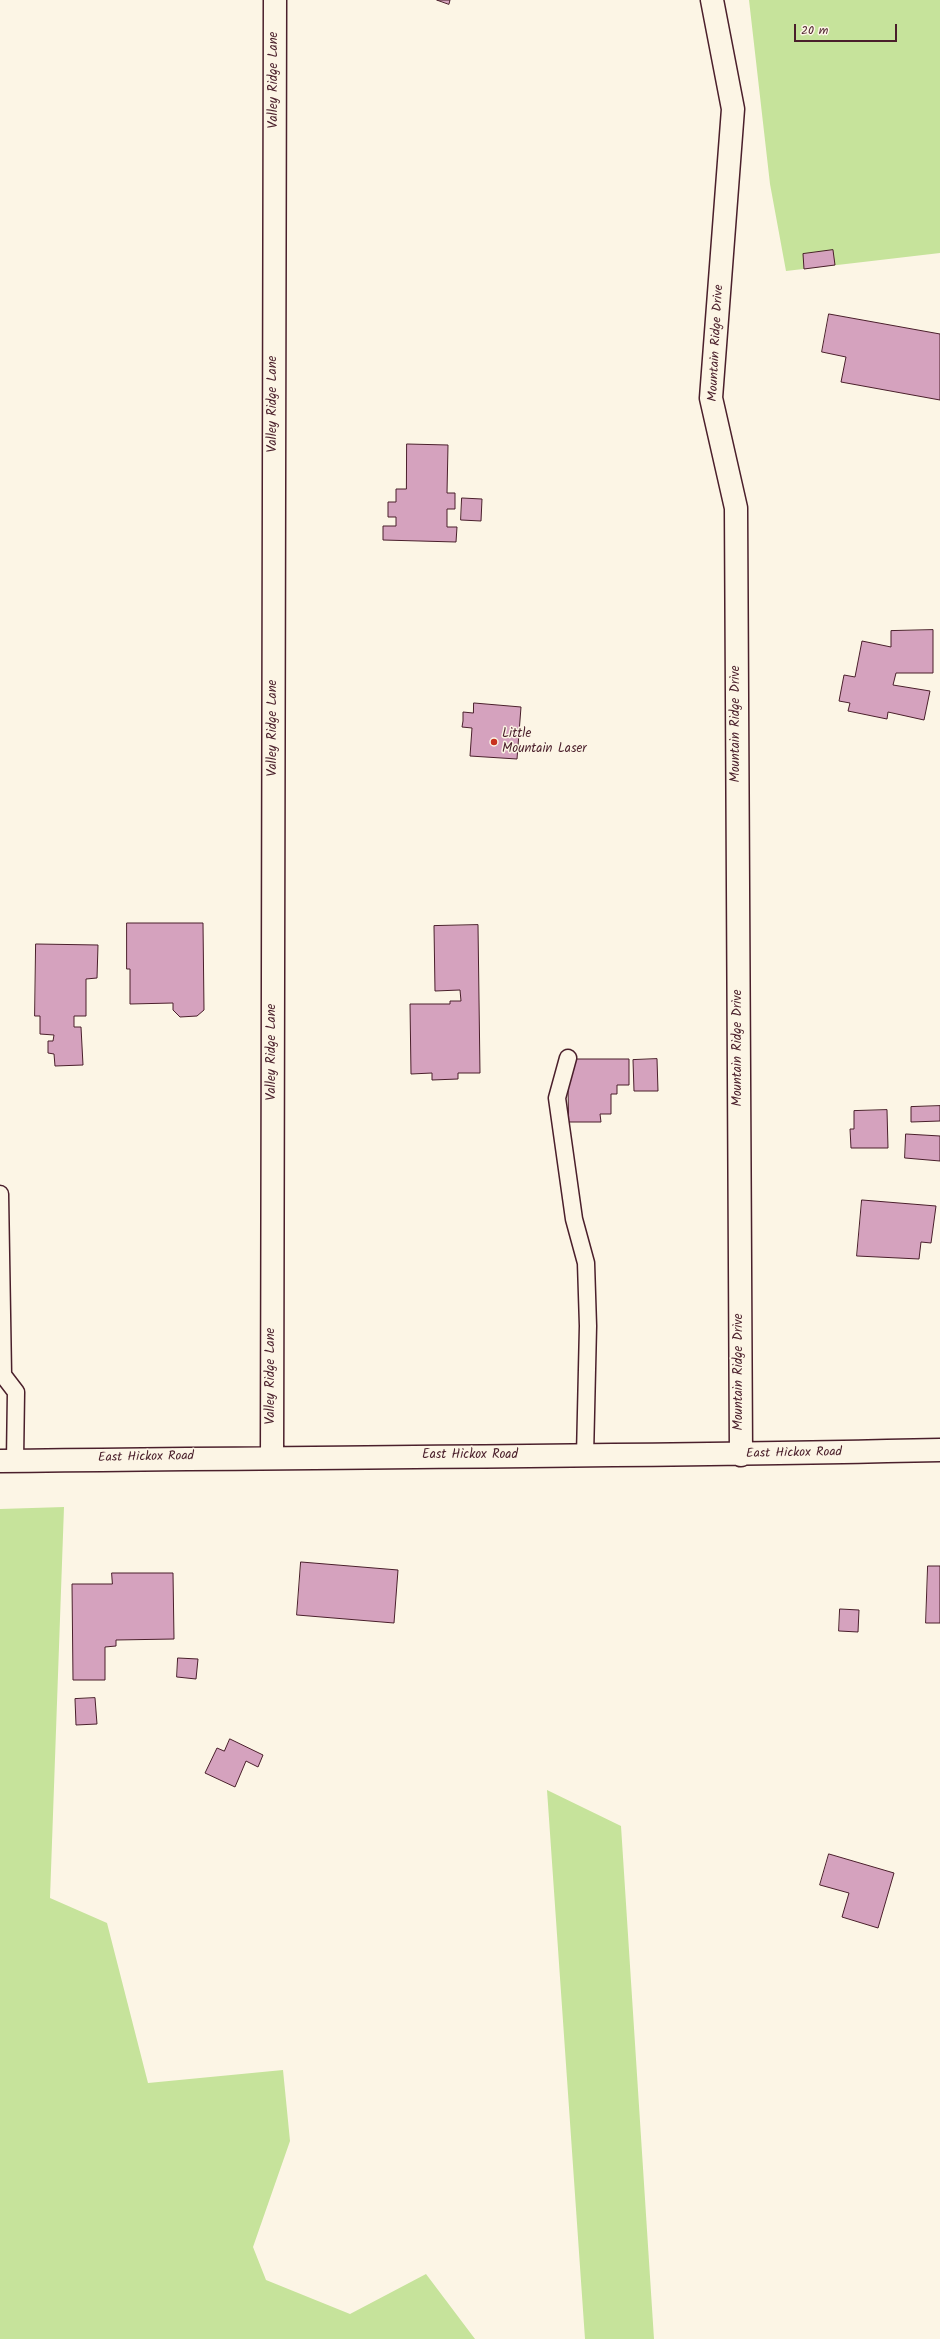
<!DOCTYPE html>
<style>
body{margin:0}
#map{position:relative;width:940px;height:2339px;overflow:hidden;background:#fcf5e5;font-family:Kalam,sans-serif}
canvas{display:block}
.scale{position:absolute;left:794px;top:24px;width:103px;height:18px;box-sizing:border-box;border:2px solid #4a1f2b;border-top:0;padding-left:5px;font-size:12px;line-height:14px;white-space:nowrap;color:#4a1f2b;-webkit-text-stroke:3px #fcf5e5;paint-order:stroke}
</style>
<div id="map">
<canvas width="940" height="2339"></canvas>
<div class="scale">20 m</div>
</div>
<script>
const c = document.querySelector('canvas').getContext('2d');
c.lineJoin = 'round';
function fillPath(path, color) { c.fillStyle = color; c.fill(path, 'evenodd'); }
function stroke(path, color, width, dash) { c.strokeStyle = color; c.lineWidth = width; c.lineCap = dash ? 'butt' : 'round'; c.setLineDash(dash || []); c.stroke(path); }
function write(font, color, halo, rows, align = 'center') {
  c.font = font + ' Kalam,sans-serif'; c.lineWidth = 3; c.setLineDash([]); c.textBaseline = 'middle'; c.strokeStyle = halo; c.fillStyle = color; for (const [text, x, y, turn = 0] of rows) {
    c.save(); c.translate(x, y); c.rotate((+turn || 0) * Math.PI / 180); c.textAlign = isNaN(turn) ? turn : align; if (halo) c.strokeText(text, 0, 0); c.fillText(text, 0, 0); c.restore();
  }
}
fillPath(new Path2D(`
 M749,0H940V253L786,271L770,184Z
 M64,1507L50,1898L107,1923L148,2083L283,2070L290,2141L253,2247L266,2280L350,2314L426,2274L475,2339H0V1509Z
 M547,1790L621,1826L654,2339H585Z`), '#c6e39b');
const building = new Path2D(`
 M437,0H450L449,4Z
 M833,250L835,265L804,269L803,254Z
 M829,314L940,334V400L841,382L846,357L822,352Z
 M407,444L448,445L447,493H455V509H447V527H457L456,542L383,540V526H396V517H388V502H396V489H406Z
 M462,498L482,499L481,521L461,520Z
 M933,630V673H896L893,685L930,691L924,720L888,712L887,719L848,711L850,703L839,701L844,675L855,677L862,641L891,647V631Z
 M474,703L521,707L517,759L470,756L472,728L462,727L463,721V712L473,713Z
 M127,923H203L204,1010L197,1016L180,1017L173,1010V1003L130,1004V969H127Z
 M478,925L480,1073H458V1079L432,1080V1073L411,1074L410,1004H450V1001H461L460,990L435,991L434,926Z
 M36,944L98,945L97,978L86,979V1016H74V1027H81L83,1065L55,1066L54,1054L48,1053V1041H53L54,1035L40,1034V1016H35Z
 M568,1059H629V1085H617V1094H611V1114H600L601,1122H569Z
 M657,1059L658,1091H634L633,1060Z
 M940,1106V1121L911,1122V1107Z
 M887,1110L888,1148H851L850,1129H854V1111Z
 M906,1134L940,1136V1161L905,1158Z
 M862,1200L936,1206L931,1243L921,1242L919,1259L857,1256Z
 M301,1562L398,1570L394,1623L297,1615Z
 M928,1566H940V1623H926Z
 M112,1573H173L174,1639L116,1640V1646L105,1647V1680H73L72,1584H112Z
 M840,1609L859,1610L858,1632L839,1631Z
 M178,1658L198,1659L196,1679L177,1677Z
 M95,1698L97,1724L76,1725L75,1699Z
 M230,1739L263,1755L258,1767L246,1761L235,1787L205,1773L217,1748L224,1751Z
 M829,1854L894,1873L878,1928L842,1917L849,1893L820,1885Z`);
fillPath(building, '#d5a2be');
stroke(building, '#4a1f2b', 1);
const lane = new Path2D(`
 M568,1058L557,1098L574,1219L586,1263L588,1326L585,1456
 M0,1194L3,1375
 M0,1376L3,1375L16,1392L15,1460`);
const street = new Path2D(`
 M712,0L733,109L711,398L736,508L741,1455
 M272,1457L275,0
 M0,1461C313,1457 627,1457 940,1450`);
stroke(lane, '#4a1f2b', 19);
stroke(street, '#4a1f2b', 25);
stroke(lane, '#fcf5e5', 16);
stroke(street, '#fcf5e5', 22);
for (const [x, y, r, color] of [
 [494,742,4,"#c8321e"]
]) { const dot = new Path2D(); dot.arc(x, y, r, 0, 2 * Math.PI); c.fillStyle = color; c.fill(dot); stroke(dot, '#fcf5e5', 1.5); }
write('13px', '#4a1f2b', '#fcf5e5', [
 ["Valley Ridge Lane",275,80,-90],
 ["Mountain Ridge Drive",717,343,-87],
 ["Valley Ridge Lane",274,404,-90],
 ["Mountain Ridge Drive",737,724,-90],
 ["Valley Ridge Lane",274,728,-90],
 ["Mountain Ridge Drive",739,1048,-90],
 ["Valley Ridge Lane",273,1052,-90],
 ["Mountain Ridge Drive",740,1372,-90],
 ["Valley Ridge Lane",272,1376,-90],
 ["East Hickox Road",794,1454,-1],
 ["East Hickox Road",470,1456],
 ["East Hickox Road",146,1458,-1]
]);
write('13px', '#4a1f2b', '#fcf5e5', [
 ["Little",502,735],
 ["Mountain Laser",502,750]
], 'left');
</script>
